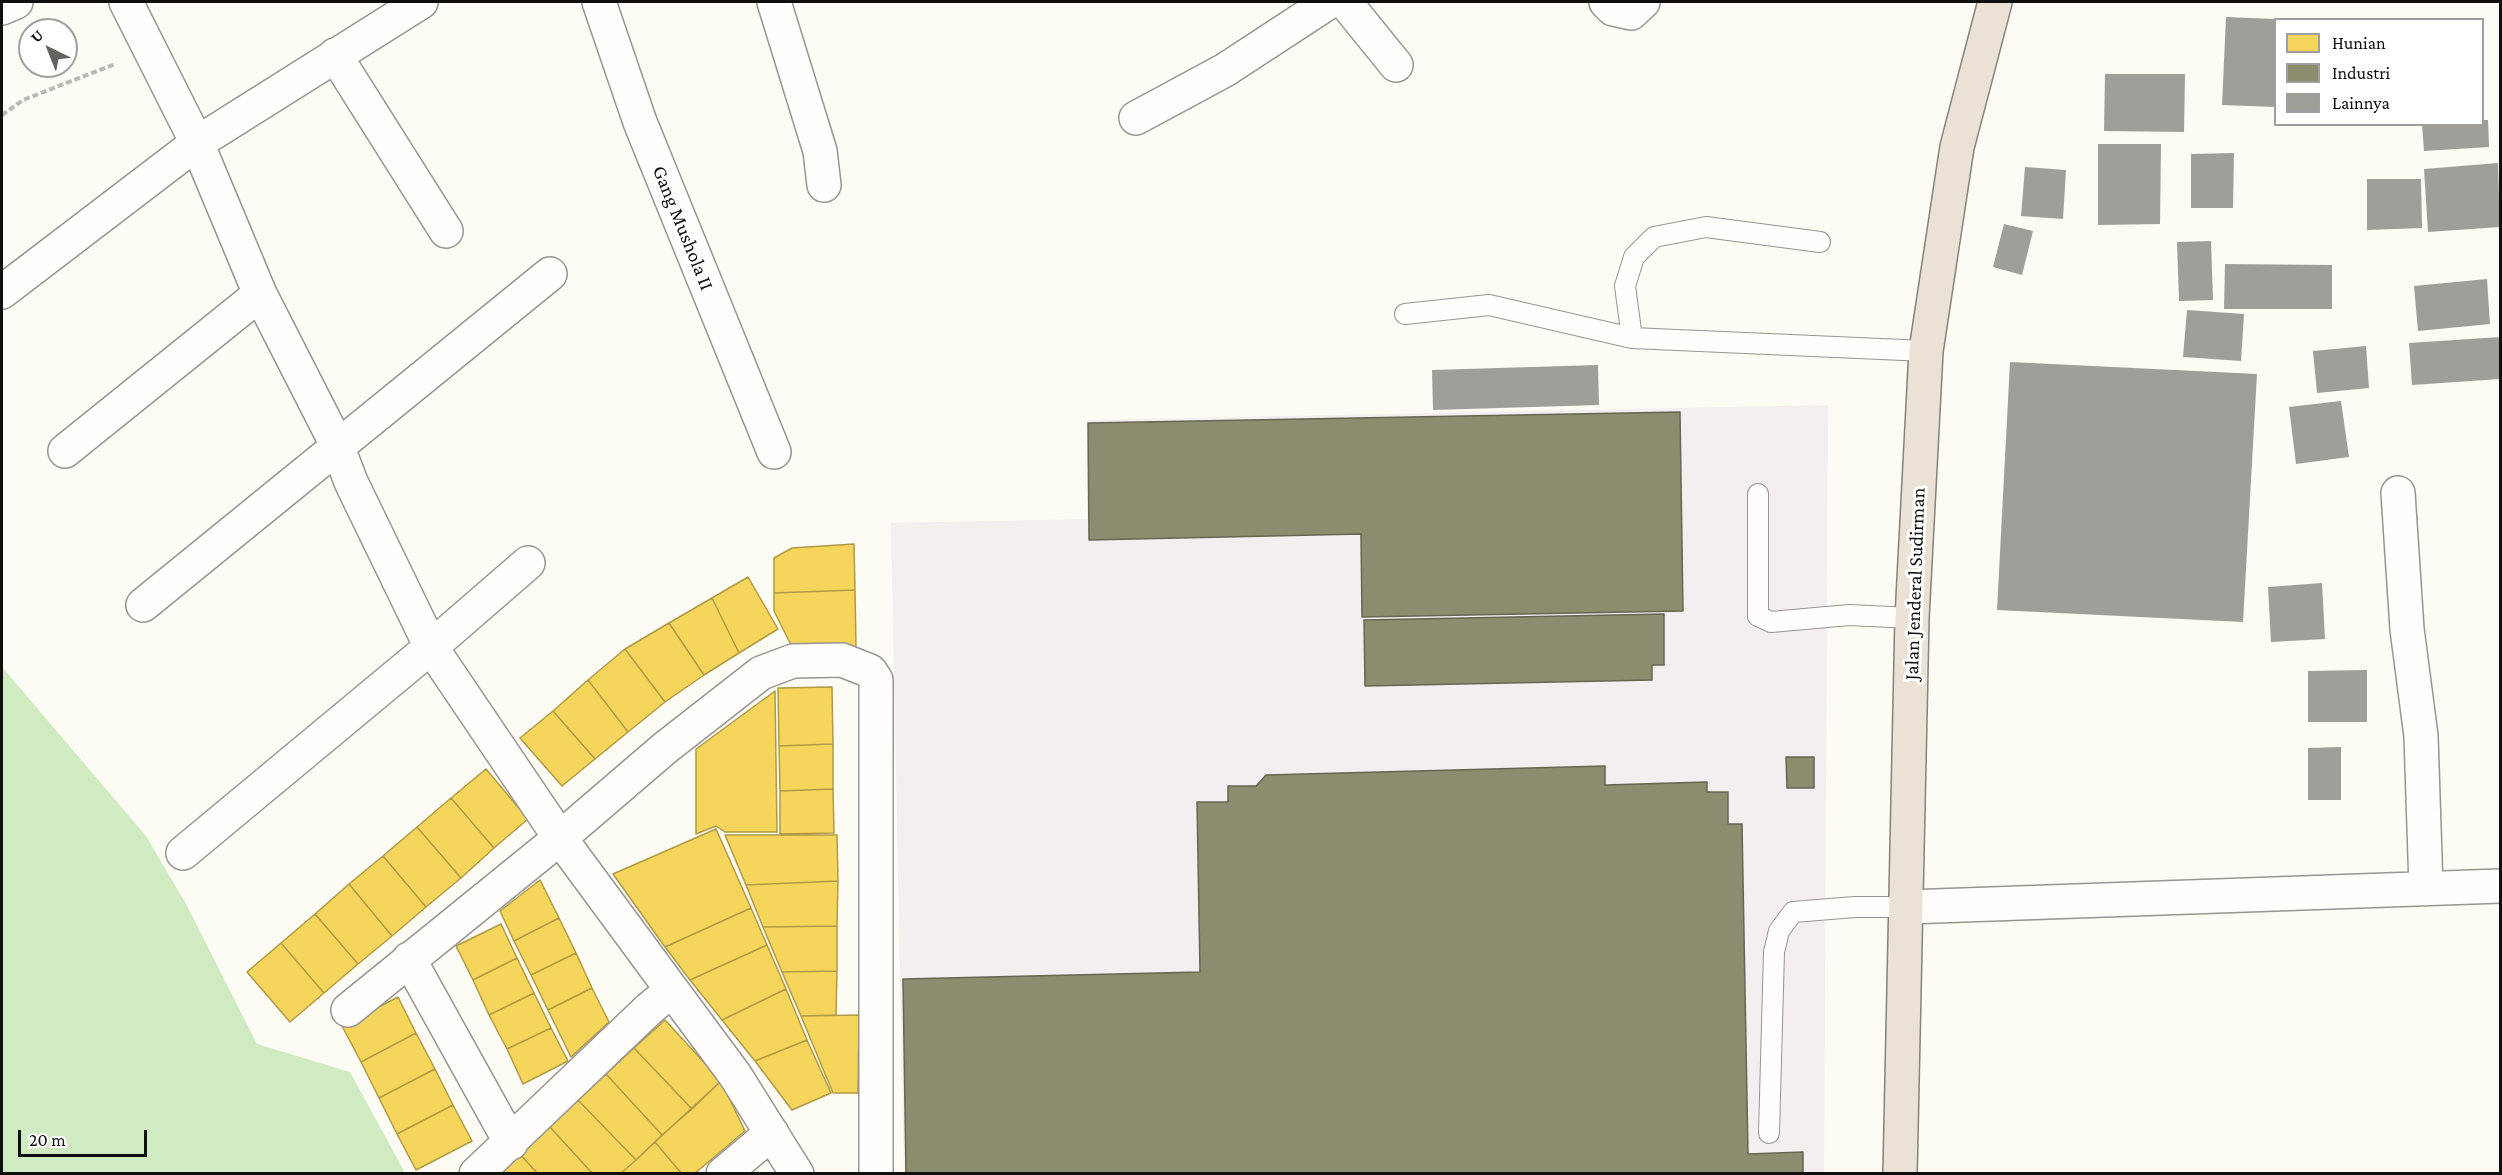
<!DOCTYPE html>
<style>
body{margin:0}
#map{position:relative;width:2502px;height:1175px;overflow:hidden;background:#fcfbf4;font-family:"Crimson Pro",serif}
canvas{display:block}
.frame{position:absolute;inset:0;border:3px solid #0f0f0f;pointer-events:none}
.legend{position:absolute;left:2274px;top:18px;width:210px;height:108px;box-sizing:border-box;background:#fff;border:2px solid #9f9f9f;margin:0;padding:8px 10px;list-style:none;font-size:18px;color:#0f0f0f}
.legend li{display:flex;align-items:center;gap:12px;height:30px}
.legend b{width:30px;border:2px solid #9f9f9f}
.north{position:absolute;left:18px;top:18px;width:60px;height:60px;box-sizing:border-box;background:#fff;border:2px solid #9f9f9f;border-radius:50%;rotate:317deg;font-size:16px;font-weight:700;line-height:24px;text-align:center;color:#0f0f0f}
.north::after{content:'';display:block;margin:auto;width:21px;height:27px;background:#62625f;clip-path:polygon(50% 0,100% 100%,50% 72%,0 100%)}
.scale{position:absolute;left:18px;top:1130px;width:129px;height:27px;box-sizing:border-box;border:3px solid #0f0f0f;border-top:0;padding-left:8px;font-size:18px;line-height:21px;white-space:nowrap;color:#0f0f0f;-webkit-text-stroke:4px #fff;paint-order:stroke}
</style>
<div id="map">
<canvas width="2502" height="1175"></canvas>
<div class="frame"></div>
<ul class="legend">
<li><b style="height:16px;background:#f6d55c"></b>Hunian</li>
<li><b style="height:16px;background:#8c8c6e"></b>Industri</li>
<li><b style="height:16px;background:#a09e99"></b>Lainnya</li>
</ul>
<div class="north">U</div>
<div class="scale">20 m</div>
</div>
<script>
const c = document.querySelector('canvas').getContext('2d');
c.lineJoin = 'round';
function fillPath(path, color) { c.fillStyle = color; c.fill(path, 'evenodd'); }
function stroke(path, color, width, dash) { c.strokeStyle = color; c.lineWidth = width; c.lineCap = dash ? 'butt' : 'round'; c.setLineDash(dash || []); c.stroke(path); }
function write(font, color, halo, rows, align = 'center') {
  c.font = font + ' "Crimson Pro",serif'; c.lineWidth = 6; c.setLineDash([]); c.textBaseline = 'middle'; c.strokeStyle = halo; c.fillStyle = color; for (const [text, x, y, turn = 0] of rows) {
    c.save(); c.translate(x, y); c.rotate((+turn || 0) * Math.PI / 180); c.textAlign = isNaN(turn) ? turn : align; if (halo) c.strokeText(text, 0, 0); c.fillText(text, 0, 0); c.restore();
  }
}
fillPath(new Path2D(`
 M1828,405L1824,1173H904L891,523L1087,519V420Z`), '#f4eef0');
fillPath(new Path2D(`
 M2,667L146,836L186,904L257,1044L350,1072L404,1171L400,1174L2,1173Z`), '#d0eac1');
const homes = new Path2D(`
 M854,544L855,590L774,593V558L792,548Z
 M748,577L778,629L739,653L712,598Z
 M855,590L856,649L794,651L774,611V593Z
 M712,598L739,653L704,675L669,623Z
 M669,623L704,675L665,702L625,649Z
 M625,649L665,702L628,732L588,680Z
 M588,680L628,732L595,759L553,711Z
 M832,687L833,744L779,746L778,688Z
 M775,691L777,832H725L716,826L696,834V749Z
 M553,711L595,759L562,786L520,738Z
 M833,744V789L780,791L779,746Z
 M486,769L528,819L494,848L451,798Z
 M833,789L834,833L780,834V791Z
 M451,798L494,848L461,878L417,827Z
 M417,827L461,878L426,907L383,856Z
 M716,829L751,908L665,947L613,874Z
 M725,835H837L838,881L746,885Z
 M383,856L426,907L392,936L349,884Z
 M540,880L559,918L514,941L500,911Z
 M838,881L837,926L763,927L746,885Z
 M349,884L392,936L358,964L315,914Z
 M751,908L767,945L690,980L665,947Z
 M315,914L358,964L324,993L281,943Z
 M559,918L576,953L531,975L514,941Z
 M501,924L517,958L473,980L456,946Z
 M837,926V971L782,972L763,927Z
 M281,943L324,993L290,1022L247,972Z
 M767,945L786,989L722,1020L690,980Z
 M576,953L592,988L548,1010L531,975Z
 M517,958L534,993L489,1015L473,980Z
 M837,971L836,1015L801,1016L782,972Z
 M592,988L609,1022L571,1057L548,1010Z
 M786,989L807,1040L755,1061L722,1020Z
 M534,993L551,1028L507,1049L489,1015Z
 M398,997L416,1033L361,1062L342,1026Z
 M859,1015L858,1093H833L801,1016Z
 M665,1020L721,1081L692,1109L634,1048Z
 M551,1028L568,1061L523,1084L507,1049Z
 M416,1033L435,1069L379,1098L361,1062Z
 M807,1040L831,1093L792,1110L755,1061Z
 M634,1048L692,1109L662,1135L606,1074Z
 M435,1069L453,1105L397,1134L379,1098Z
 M606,1074L662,1135L636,1160L578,1100Z
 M721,1081L745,1131L694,1174H682L655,1142Z
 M578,1100L636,1160L620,1174H593L549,1126Z
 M453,1105L472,1141L416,1170L397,1134Z
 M549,1126L593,1174H538L519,1153Z
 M655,1142L682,1174H620L636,1160Z
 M519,1153L538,1174H497Z`);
fillPath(homes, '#f6d55c');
stroke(homes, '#b19a45', 1.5);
const industry = new Path2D(`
 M1680,412L1683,611L1362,617L1361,534L1089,540L1088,423Z
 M1664,614V665H1652V680L1365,686L1364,620Z
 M1786,757H1814V788H1787Z
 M1605,766V785L1707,782V792H1728V824H1742L1748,1154L1803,1152V1174H906L903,979L1200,972L1197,802H1228V786H1256L1266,775Z`);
fillPath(industry, '#8c8c6e');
stroke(industry, '#666652', 1.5);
fillPath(new Path2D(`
 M2226,17L2276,19V107L2222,105Z
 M2105,74H2185L2184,132L2104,131Z
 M2482,120H2488L2489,147L2424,151L2422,124H2482Z
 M2098,144H2161L2160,224L2098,225Z
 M2234,153L2233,208H2191V154Z
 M2498,163L2500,227L2428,232L2424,169Z
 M2025,167L2066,170L2063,219L2021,216Z
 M2367,179H2421L2422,228L2367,230Z
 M2004,224L2033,231L2022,275L1993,267Z
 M2211,241L2213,300L2179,301L2177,242Z
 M2225,264L2332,265V309H2224Z
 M2487,279L2490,324L2418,331L2414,286Z
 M2187,310L2244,314L2241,361L2183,357Z
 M2500,337V379L2412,385L2409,343Z
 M2366,346L2369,388L2317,393L2313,351Z
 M2010,362L2257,374L2243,622L1997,610Z
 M1598,365L1599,405L1433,410L1432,370Z
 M2341,401L2349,457L2296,464L2289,407Z
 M2322,583L2325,639L2271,642L2268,587Z
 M2367,670V722H2308V671Z
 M2341,747V800H2308V748Z`), '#a09e99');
const lane = new Path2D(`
 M1405,314L1489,305L1632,338L1926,351
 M1632,338L1625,286L1634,257L1654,237L1706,227L1820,242
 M1758,494V616L1771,622L1849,615L1912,618
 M1769,1133L1774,952L1779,931L1793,912L1855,907H1907`);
const street = new Path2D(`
 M126,2L197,143L260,294L337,445L351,482L431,647L183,853
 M599,2L640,122L774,452
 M774,2L820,151L824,185
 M1345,2L1396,65
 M1606,2L1613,9L1631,13L1643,2
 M2,8L16,2
 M335,55L446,231
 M1136,118L1225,70L1329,2
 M2,292L197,143L421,2
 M65,451L260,294
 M2398,493L2407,629L2421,736L2426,888
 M143,605L550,274
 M1907,907L2500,886
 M409,959L511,1143
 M672,990L735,1075L797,1174
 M348,1010L560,838L665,748L761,673L793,661L842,660L870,671L876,680V1174
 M476,1174L649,1009L672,990L560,838L431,647L528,563
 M723,1174L772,1133`);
const highway = new Path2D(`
 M1900,1174L1912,618L1926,351L1957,147L1995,2`);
stroke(lane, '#969592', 22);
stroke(street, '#969592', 36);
stroke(highway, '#83837f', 36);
stroke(new Path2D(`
 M2,115L23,100L115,64`), '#b9b9b8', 4, [6, 3]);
stroke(lane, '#fffefd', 20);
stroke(street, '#fffefd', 33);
stroke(highway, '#ebe2d5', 33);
write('20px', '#0f0f0f', '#fff', [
 ["Gang Mushola II",683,228,68],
 ["Jalan Jenderal Sudirman",1915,584,-88]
]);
</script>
